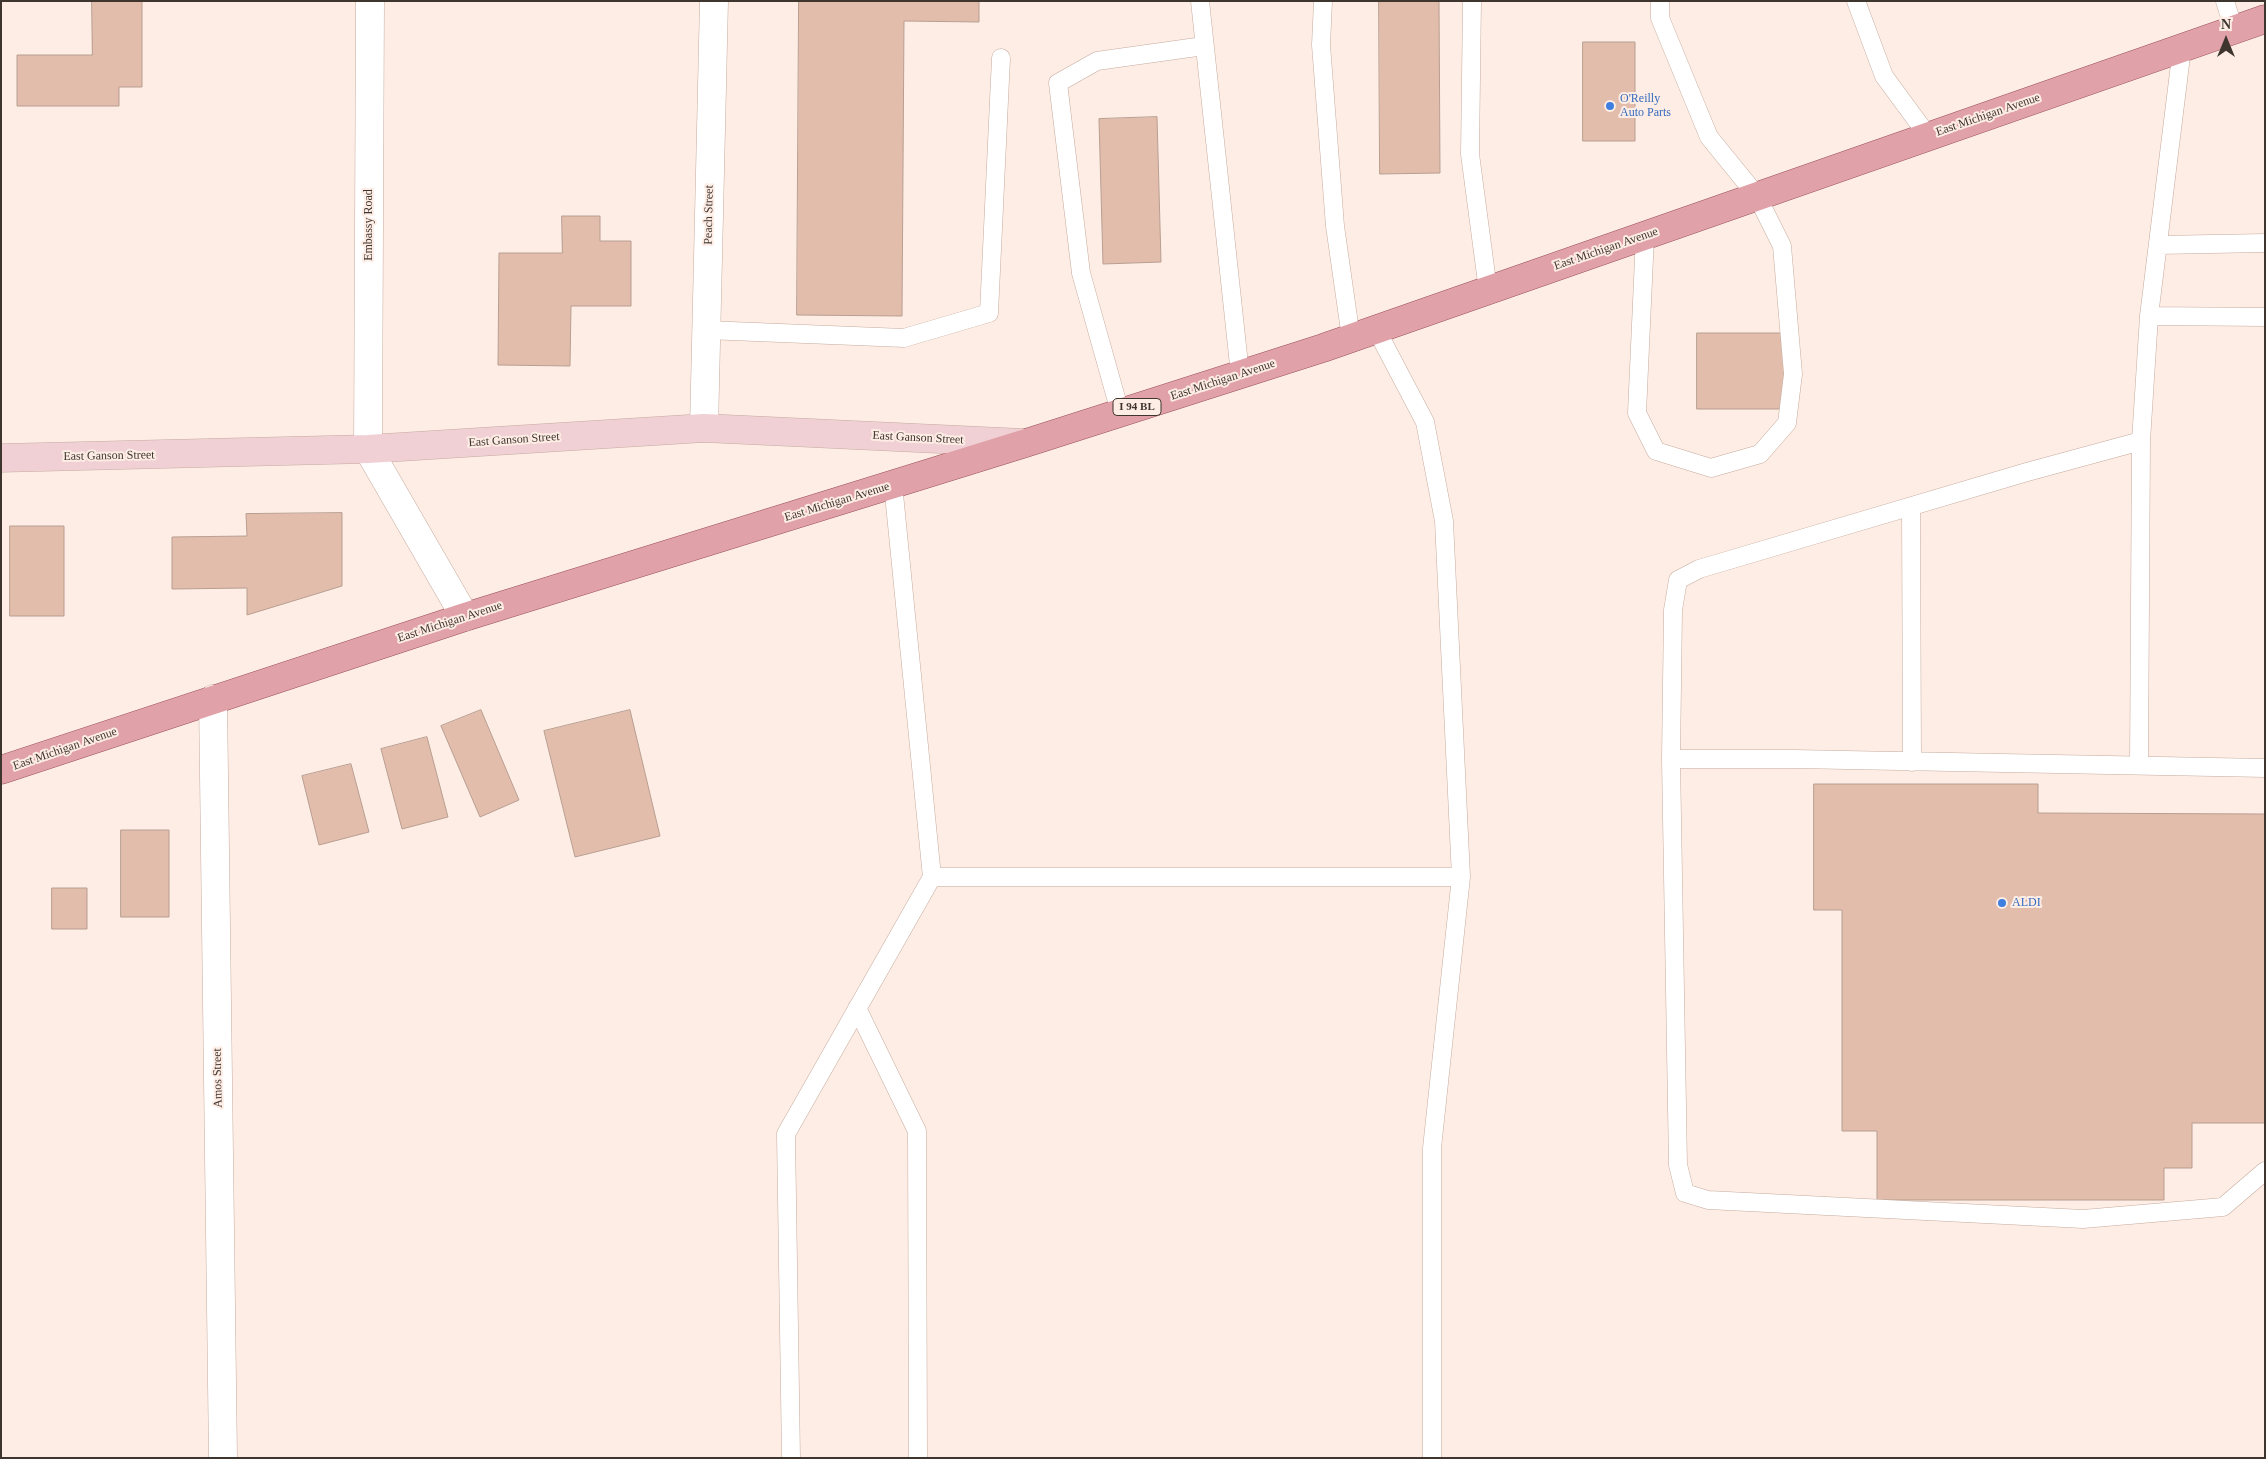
<!DOCTYPE html>
<style>
body{margin:0}
#map{position:relative;width:2266px;height:1459px;overflow:hidden;background:#feede5;font-family:"Times New Roman",serif}
canvas{display:block}
.frame{position:absolute;inset:0;border:2px solid #3f352f;pointer-events:none}
.north{position:absolute;left:2201px;top:15px;width:50px;height:50px;-webkit-text-stroke:4px #feede5;paint-order:stroke;rotate:0deg;font-size:14px;font-weight:700;line-height:20px;text-align:center;color:#3f352f}
.north::after{content:'';display:block;margin:auto;width:18px;height:22px;background:#3f352f;clip-path:polygon(50% 0,100% 100%,50% 72%,0 100%)}
</style>
<div id="map">
<canvas width="2266" height="1459"></canvas>
<div class="frame"></div>
<div class="north">N</div>
</div>
<script>
const c = document.querySelector('canvas').getContext('2d');
c.lineJoin = 'round';
function fillPath(path, color) { c.fillStyle = color; c.fill(path, 'evenodd'); }
function stroke(path, color, width, dash) { c.strokeStyle = color; c.lineWidth = width; c.lineCap = dash ? 'butt' : 'round'; c.setLineDash(dash || []); c.stroke(path); }
function write(font, color, halo, rows, align = 'center') {
  c.font = font + ' "Times New Roman",serif'; c.lineWidth = 4; c.setLineDash([]); c.textBaseline = 'middle'; c.strokeStyle = halo; c.fillStyle = color; for (const [text, x, y, turn = 0] of rows) {
    c.save(); c.translate(x, y); c.rotate((+turn || 0) * Math.PI / 180); c.textAlign = isNaN(turn) ? turn : align; if (halo) c.strokeText(text, 0, 0); c.fillText(text, 0, 0); c.restore();
  }
}
const building = new Path2D(`
 M92,1H142V87H119V106H17V55H92Z
 M799,1H979V22L904,21L902,316L797,315Z
 M1379,1H1439L1440,173L1380,174Z
 M1583,42H1635V141H1583Z
 M1157,117L1161,262L1103,264L1099,119Z
 M562,216H600V241H631V306H571L570,366L498,365L499,253H562Z
 M1697,333H1784V409H1697Z
 M342,513V586L247,615V588L172,589V537L247,536L246,514Z
 M10,526H64V616H10Z
 M481,710L519,800L480,817L441,726Z
 M630,710L660,836L575,857L544,731Z
 M427,737L448,817L402,829L381,749Z
 M351,764L369,832L319,845L302,776Z
 M1814,784H2038V813L2265,814V1123H2192V1168H2164V1200H1877V1131H1842V910H1814Z
 M121,830H169V917H121Z
 M52,888H87V929H52Z`);
fillPath(building, '#e2bdab');
stroke(building, '#b89e91', 1);
const lane = new Path2D(`
 M1200,1L1240,374
 M1323,1L1321,45L1335,226L1351,338
 M1472,1L1470,154L1488,290
 M1856,1L1884,76L1928,136
 M2225,1L2234,30
 M1645,236L1637,413L1656,451L1711,468L1760,454L1787,423L1793,374L1782,246L1757,196L1709,137L1660,18V1
 M2158,245L2265,243
 M2149,316L2265,317
 M706,330L904,338L989,313L1001,58
 M1120,412L1081,273L1058,83L1097,61L1204,46
 M2141,441L2027,472L1699,569L1678,580L1673,610L1671,759L1678,1165L1685,1193L1708,1200L2083,1219L2223,1207L2265,1171
 M893,484L932,877H1461L1444,521L1425,422L1376,329
 M1911,506L1912,762
 M1671,759H1794L2265,768
 M2139,764L2141,441L2149,316L2182,48
 M857,1008L917,1131L918,1458
 M791,1458L786,1134L932,877
 M1432,1458V1148L1461,877`);
const street = new Path2D(`
 M370,1L368,449L465,617
 M704,428L714,1
 M213,699L223,1458`);
const secondary = new Path2D(`
 M1,458L368,449L704,428L1024,443`);
const primary = new Path2D(`
 M1,770L465,617L1026,443L1323,348L2265,19`);
stroke(lane, '#c5ab9e', 19);
stroke(street, '#c5ab9e', 29);
stroke(secondary, '#c5ab9e', 29);
stroke(primary, '#9b5259', 29);
stroke(lane, '#fff', 18);
stroke(street, '#fff', 28);
stroke(secondary, '#f0d0d4', 28);
stroke(primary, '#e0a1a9', 28);
for (const [x, y, r, color] of [
 [1610,106,5,"#3f7fe0"],
 [2002,903,5,"#3f7fe0"]
]) { const dot = new Path2D(); dot.arc(x, y, r, 0, 2 * Math.PI); c.fillStyle = color; c.fill(dot); stroke(dot, '#feede5', 2); }
for (const [x, y, w] of [
 [1137,407,48]
]) { const box = new Path2D(); box.roundRect(x - w / 2, y - 8.5, w, 17, 4); c.fillStyle = '#feede5'; c.fill(box); stroke(box, '#3f352f', 1); }
write('bold 11px', '#3f352f', null, [
 ["I 94 BL",1137,407]
]);
write('12px', '#366cbe', '#feede5', [
 ["O'Reilly",1620,99],
 ["Auto Parts",1620,113],
 ["ALDI",2012,903]
], 'left');
write('12px', '#3f352f', '#feede5', [
 ["East Michigan Avenue",1988,115,-19],
 ["Peach Street",709,215,-89],
 ["Embassy Road",369,225,-90],
 ["East Michigan Avenue",1606,249,-19],
 ["East Michigan Avenue",1223,380,-18],
 ["East Ganson Street",918,438,3],
 ["East Ganson Street",514,440,-4],
 ["East Ganson Street",109,456,-1],
 ["East Michigan Avenue",837,502,-17],
 ["East Michigan Avenue",450,622,-18],
 ["East Michigan Avenue",65,749,-19],
 ["Amos Street",218,1078,-91]
]);
</script>
